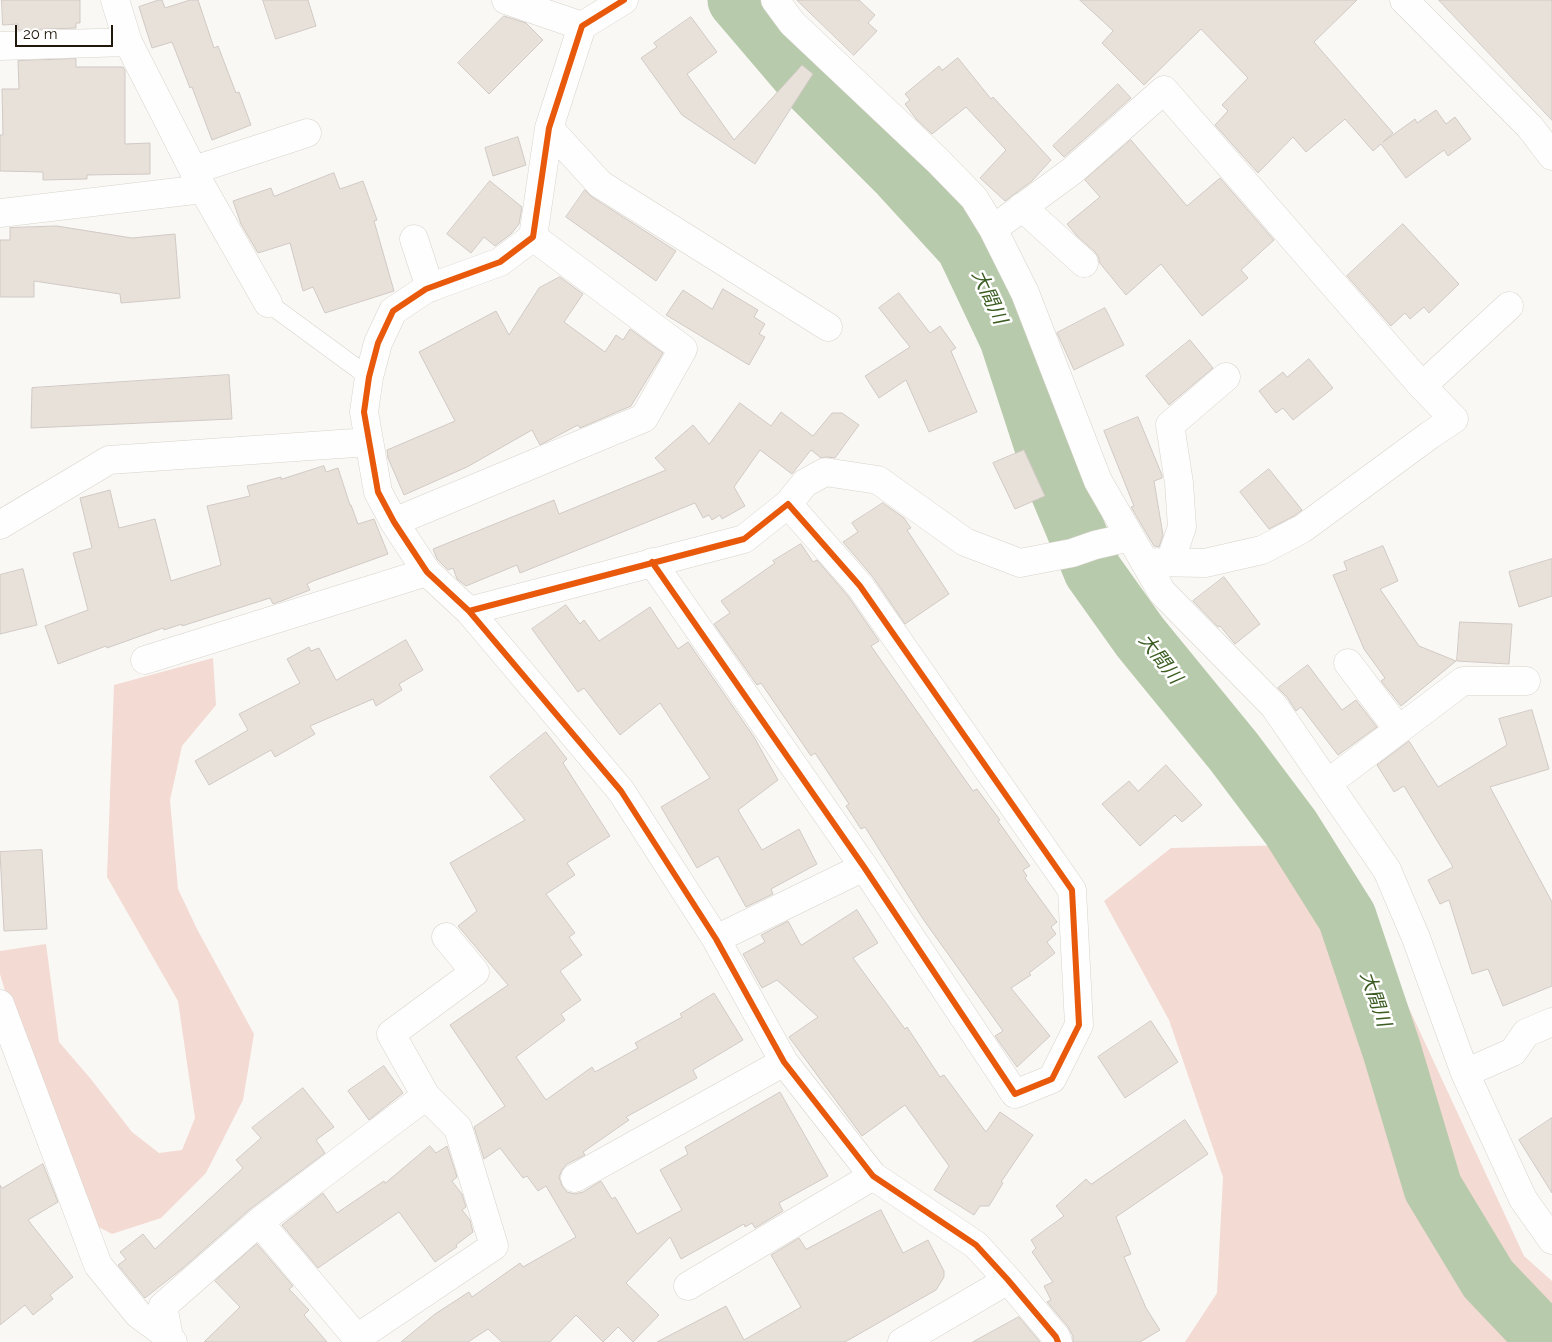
<!DOCTYPE html>
<meta charset="utf-8">
<style>
body{margin:0}
#map{position:relative;width:1552px;height:1342px;overflow:hidden;background:#faf8f5;font-family:Raleway,sans-serif}
canvas{display:block}
.scale{position:absolute;left:15px;top:25px;width:98px;height:22px;box-sizing:border-box;border:2px solid #1f180b;border-top:0;padding-left:6px;font-size:15px;line-height:18px;white-space:nowrap;color:#1f180b;-webkit-text-stroke:4px #fff;paint-order:stroke}
</style>
<div id="map">
<canvas width="1552" height="1342"></canvas>
<div class="scale">20 m</div>
</div>
<script>
const c = document.querySelector('canvas').getContext('2d');
c.lineJoin = 'round';
function fillPath(path, color) { c.fillStyle = color; c.fill(path, 'evenodd'); }
function stroke(path, color, width, dash) { c.strokeStyle = color; c.lineWidth = width; c.lineCap = dash ? 'butt' : 'round'; c.setLineDash(dash || []); c.stroke(path); }
function write(font, color, halo, rows, align = 'center') {
  c.font = font + ' Raleway,"Noto Sans JP",sans-serif'; c.lineWidth = 5; c.setLineDash([]); c.textBaseline = 'middle'; c.strokeStyle = halo; c.fillStyle = color; for (const [text, x, y, turn = 0] of rows) {
    c.save(); c.translate(x, y); c.rotate((+turn || 0) * Math.PI / 180); c.textAlign = isNaN(turn) ? turn : align; if (halo) c.strokeText(text, 0, 0); c.fillText(text, 0, 0); c.restore();
  }
}
fillPath(new Path2D(`
 M213,658L216,705L182,746L170,800L178,889L197,929L254,1034L243,1100L206,1173L161,1218L112,1234L87,1221L42,1115L0,974V951L46,944L59,1042L90,1078L132,1132L159,1153L182,1150L195,1118L178,1001L107,877L114,685Z
 M1289,845L1342,864L1524,1256L1552,1281V1342H1185L1217,1293L1223,1177L1169,1020L1104,901L1171,848Z`), '#f3dad3');
stroke(new Path2D(`
 M737,0L807,82L900,175L965,246L1009,339L1055,480L1093,571L1140,637L1234,752L1291,828L1347,917L1392,1051L1433,1188L1488,1279L1548,1342`), '#b8caac', 59);
const building = new Path2D(`
 M2,0H80V23H76V28L18,30V24L3,25Z
 M159,0H162L165,8L190,0H198L214,48L218,46L236,93L239,92L251,125L212,140L192,87L190,88L172,42L152,48L139,7Z
 M263,0H308L316,26L276,39Z
 M797,0H859L875,15L868,23L877,31L854,55Z
 M1080,0H1357L1314,42L1393,133L1383,142L1415,119L1417,123L1436,110L1446,124L1455,117L1471,139L1448,156L1444,150L1406,178L1381,144L1373,151L1345,119L1306,152L1293,137L1258,173L1215,125L1228,111L1222,105L1248,78L1201,29L1144,85L1102,43L1113,31Z
 M1439,0H1552V120Z
 M504,16L526,23L543,40L489,94L458,63Z
 M691,17L717,52L687,74L734,140L802,65L813,74L755,164L682,115L641,58L657,47L654,43Z
 M958,58L991,99L993,97L1051,160L1032,181L1005,201L980,178L1006,150L966,107L932,134L916,119L905,104L910,100L905,94L939,66L942,70Z
 M76,59V67H123L125,70V144L150,143V174L87,175V179L43,180V172L0,171V135H3L2,89H19L18,61Z
 M1118,84L1131,98L1064,157L1053,146Z
 M518,137L526,165L493,176L485,148Z
 M1131,140L1187,206L1220,178L1274,240L1241,270L1248,278L1202,316L1161,264L1126,295L1099,262V258L1095,252L1077,236L1067,224L1100,197L1085,180Z
 M334,173L340,189L363,181L377,220L374,221L394,291L325,313L313,287L303,291L290,243L258,253L241,224L233,201L271,188L274,196Z
 M490,181L522,207L519,224L511,234L495,246L484,237L471,253L447,234Z
 M585,190L592,197L676,251L656,281L566,217Z
 M1403,224L1459,284L1429,313L1424,307L1410,319L1405,313L1391,326L1347,276Z
 M57,226L132,238L175,234L180,298L121,303L120,294L34,281V297H0V240H10V228Z
 M560,277L583,294L564,322L605,352L616,335L623,340L630,329L663,353L631,406L580,428L578,425L540,445L532,430L467,467L404,495L388,458L387,450L455,421L419,352L496,311L509,335L539,288Z
 M723,289L758,310L754,317L765,324L759,334L765,337L749,365L666,315L683,290L712,309Z
 M899,293L930,333L940,326L956,348L951,351L977,412L929,432L906,380L879,398L865,376L910,347L879,308Z
 M1105,308L1124,345L1074,370L1057,333Z
 M1190,340L1213,368L1169,405L1146,376Z
 M1309,359L1333,388L1293,420L1283,408L1276,413L1259,391L1283,372L1287,377Z
 M229,375L232,419L31,428L32,388Z
 M740,403L771,426L781,412L813,436L832,413H842L859,425L835,458L827,457L821,458L811,450L792,474L760,450L734,487L745,506L722,519L720,515L712,520L709,515L703,518L695,503L520,573L517,565L466,586L457,579L453,568L448,570L437,559L433,549L554,500L559,514L666,470L655,458L693,425L709,444Z
 M1138,417L1162,475V478L1154,481L1163,535L1159,547L1154,546L1131,507L1134,506L1104,431Z
 M1024,450L1045,496L1015,509L993,463Z
 M324,466L326,472L338,468L350,505H351L358,524L374,519L388,554L313,581L307,584L310,590L284,600L273,604L270,598L182,626V624L164,630L163,628L107,648L106,646L58,664L45,626L88,610L73,553L92,548L80,498L110,490L119,528L155,519L171,581L221,565L207,506L250,496L247,486L281,477V479Z
 M1269,469L1302,510L1294,516L1269,529L1240,492Z
 M883,503L904,518L911,528L907,530L949,594L905,624L873,577L843,542L858,532L852,523Z
 M801,544L813,562L817,560L848,596L879,641L871,646L973,791L977,789L1000,820L998,821L1030,866L1023,870L1027,876L1025,878L1057,922L1051,927L1056,934L1047,942L1055,953L1029,973L1031,975L1011,988L1050,1036L1017,1067L995,1036L1003,1031L923,919L865,827L861,829L846,806L849,804L815,753L811,756L761,683L757,685L714,624L730,613L721,601L775,563L773,561Z
 M1383,546L1398,581L1380,589L1419,646L1456,661L1401,706L1381,681L1385,678L1364,649L1333,575L1347,570L1344,562Z
 M1552,559V596L1519,607L1509,572Z
 M23,569L37,625L0,634V575Z
 M1224,577L1260,624L1235,644L1220,626L1218,627L1193,601Z
 M566,605L580,624L584,620L599,641L650,607L678,649L688,642L754,737L778,780L738,810L762,850L799,829L817,864L771,889L773,894L746,907L718,856L697,868L661,807L710,778L660,703L620,735L584,688L578,692L532,629Z
 M1460,622L1512,624L1509,664L1457,661Z
 M406,640L423,670L399,684L402,690L376,706L373,699L310,726L315,734L275,757L271,750L209,785L195,761L248,730L239,714L300,683L287,659L309,647L311,651L319,648L336,680Z
 M1308,665L1342,710L1356,700L1377,727L1338,755L1301,707L1296,711L1287,697L1278,688Z
 M1532,710L1549,769L1490,787L1552,902V986L1503,1006L1488,969L1472,974L1449,900L1440,904L1428,880L1453,867L1404,786L1394,792L1377,765L1409,741L1438,787L1507,745L1499,719Z
 M546,732L567,759L563,763L610,836L567,863L575,875L546,894L575,933L569,937L582,955L560,971L581,1000L561,1014L565,1020L516,1057L546,1100L592,1067L595,1072L638,1048L635,1043L682,1017L680,1014L714,993L743,1040L693,1070L697,1078L626,1117L629,1120L583,1152L585,1155L567,1164L562,1170L559,1177L562,1186L567,1192L575,1194L583,1192L601,1181L612,1199L615,1197L637,1234L682,1210L660,1170L688,1154L685,1147L780,1092L828,1176L779,1203L783,1211L755,1228L752,1223L745,1227L744,1224L681,1259L670,1237L626,1283L659,1315L633,1342L618,1327L603,1342L576,1315L550,1342H502L488,1329L468,1342H401L435,1314L469,1292L472,1297L520,1263L523,1267L576,1237L546,1186L538,1191L527,1176L523,1178L500,1148L484,1159L474,1127L505,1106L450,1025L508,985L458,926L477,911L450,863L525,820L490,777Z
 M1166,765L1202,805L1182,822L1175,815L1140,846L1102,804L1129,781L1138,791Z
 M42,850L47,929L4,931L0,852Z
 M857,910L878,943L853,958L905,1029L907,1027L940,1077L944,1075L986,1132L1000,1112L1033,1135L1001,1182L1003,1183L989,1206H980L974,1215L934,1190L949,1166L905,1105L862,1136L789,1037L818,1017L777,980L762,988L743,954L765,942L761,935L788,921L801,945Z
 M1151,1021L1178,1062L1125,1098L1098,1057Z
 M384,1066L403,1093L369,1120L348,1091Z
 M303,1088L334,1127L316,1140L325,1153L249,1210L183,1268L145,1298L118,1265L126,1259L120,1252L143,1234L155,1249L243,1168L236,1160L261,1138L252,1128Z
 M1552,1118V1193L1519,1140Z
 M1185,1120L1208,1154L1116,1217L1131,1254L1124,1257L1146,1308L1160,1330L1140,1342H1073V1336L1068,1327L1047,1302L1051,1300L1044,1286L1053,1282L1032,1252L1036,1248L1031,1240L1064,1216L1056,1206L1086,1179L1091,1184Z
 M430,1146L436,1153L447,1146L457,1177L452,1181L462,1194L466,1207L462,1210L470,1220L473,1232L456,1245L457,1247L435,1262L399,1212L318,1268L282,1225L323,1193L337,1213L384,1181L385,1183Z
 M43,1164L58,1202L28,1220L73,1277L50,1295L53,1299L33,1315L25,1305L0,1325V1185L2,1188Z
 M881,1210L903,1253L928,1240L944,1271V1277L936,1290L845,1342H657L726,1306L744,1340L801,1307L771,1255L799,1238L806,1249Z
 M257,1244L293,1286L289,1289L309,1310L304,1315L327,1342H204L240,1307L215,1281Z
 M1019,1317L1040,1342H973Z`);
fillPath(building, '#e8e1da');
stroke(building, '#d0c9c4', 1);
const service = new Path2D(`
 M268,303L369,377`);
const minor = new Path2D(`
 M115,0L128,42L203,189L268,303
 M506,0L582,26
 M624,0L582,26L549,128L533,237L500,262L426,289L393,311L378,343L369,377L364,412L378,492L394,522L427,572L469,611L621,791L716,939L784,1062L873,1176L976,1245L1008,1280L1056,1337L1058,1342
 M775,0L792,23L937,160L974,198L993,229L1025,293L1098,481L1162,592L1274,706L1387,870L1416,938L1465,1073L1523,1199L1552,1240
 M1404,0L1530,127L1552,156
 M0,46L128,42
 M549,128L600,184L828,327
 M194,170L307,133
 M1022,207L1084,263
 M0,213L203,189
 M993,229L1072,171L1164,90L1422,386
 M414,239L430,288
 M788,504L805,483L825,472L878,480L965,542L1020,563L1072,553L1095,545L1130,537
 M394,522L644,418L683,349L533,237
 M0,525L109,460L369,442
 M1146,562L1205,563L1262,550L1302,529L1430,435L1454,419L1422,386L1509,306
 M1170,562L1182,527L1179,483L1170,425L1226,377
 M469,611L744,539L788,504L860,586L1072,890L1079,1025L1052,1079L1015,1094L864,867L652,562
 M145,660L427,572
 M1348,663L1398,729
 M1328,783L1463,681H1526
 M716,939L864,867
 M0,1004L98,1265L138,1314L169,1337L173,1342
 M1465,1073L1513,1052L1526,1033L1552,1022
 M575,1178L784,1062
 M259,1222L357,1338L494,1246L458,1128L426,1096
 M688,1286L873,1176
 M169,1337L163,1306L259,1222L426,1096L391,1034L475,972L446,937
 M902,1342L1008,1280`);
stroke(service, '#d8d3cb', 19);
stroke(minor, '#d8d3cb', 29);
stroke(service, '#fefefe', 18);
stroke(minor, '#fefefe', 28);
stroke(new Path2D(`
 M624,0L582,26L549,128L533,237L500,262L426,289L393,311L378,343L369,377L364,412L378,492L394,522L427,572L469,611L621,791L716,939L784,1062L873,1176L976,1245L1008,1280L1056,1337L1058,1342
 M469,611L744,539L788,504L860,586L1072,890L1079,1025L1052,1079L1015,1094L864,867L652,562`), '#e8590c', 6);
write('italic 19px', '#3b5d22', '#fff', [
 ["大間川",989,297,65],
 ["大間川",1160,659,52],
 ["大間川",1375,999,71]
]);
</script>
